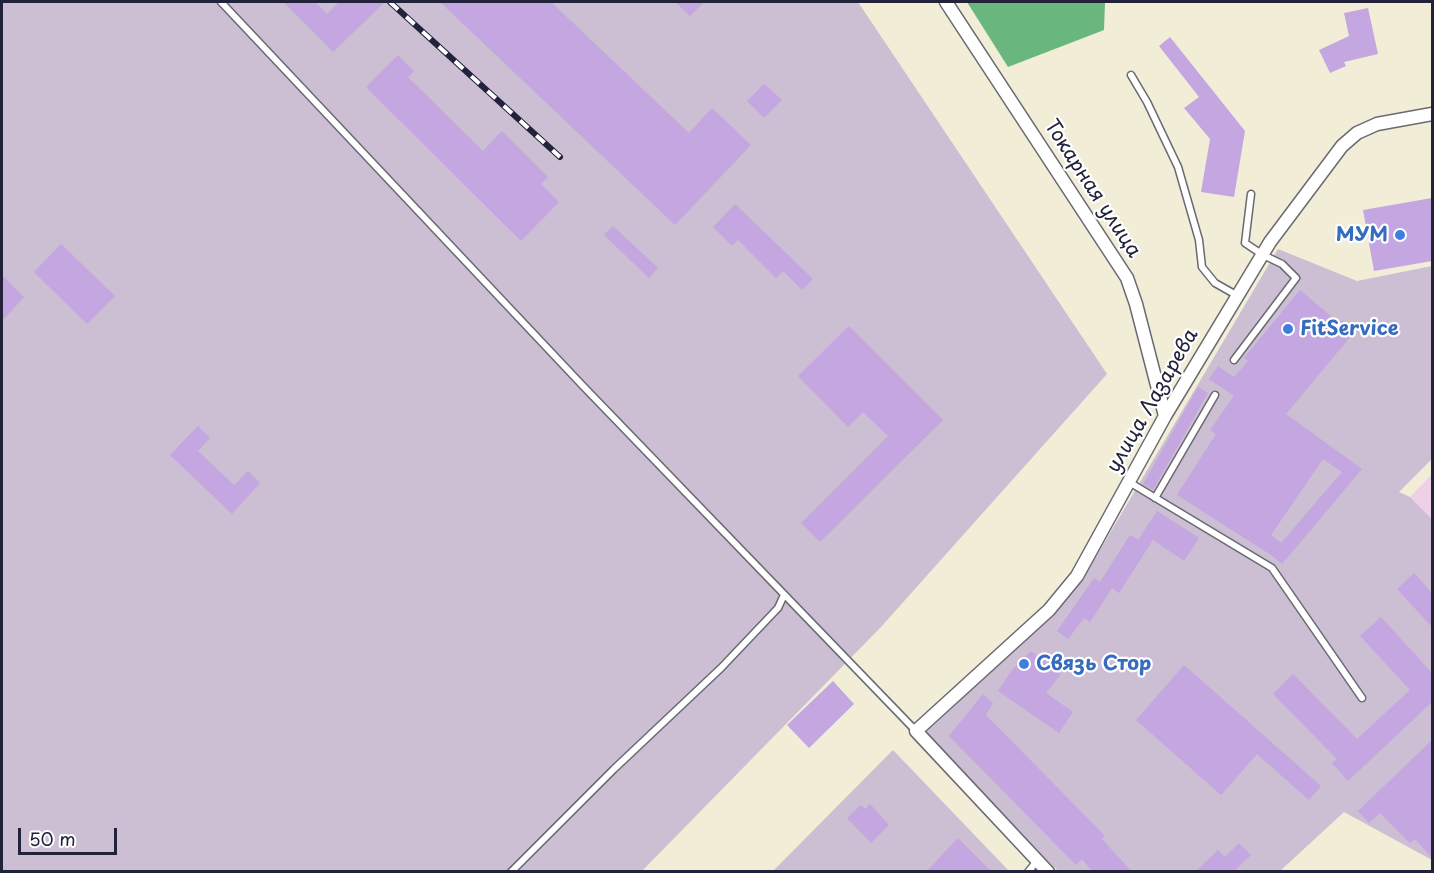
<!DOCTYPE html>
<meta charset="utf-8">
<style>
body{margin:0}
#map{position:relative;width:1434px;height:873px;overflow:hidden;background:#f2edd7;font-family:"Playpen Sans",sans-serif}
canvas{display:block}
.frame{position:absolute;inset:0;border:3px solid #22223b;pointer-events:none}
.scale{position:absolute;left:18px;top:828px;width:99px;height:27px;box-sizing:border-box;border:3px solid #22223b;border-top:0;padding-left:8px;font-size:18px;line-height:21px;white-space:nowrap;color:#22223b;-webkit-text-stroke:4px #fff;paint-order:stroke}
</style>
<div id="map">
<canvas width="1434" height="873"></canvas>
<div class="frame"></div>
<div class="scale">50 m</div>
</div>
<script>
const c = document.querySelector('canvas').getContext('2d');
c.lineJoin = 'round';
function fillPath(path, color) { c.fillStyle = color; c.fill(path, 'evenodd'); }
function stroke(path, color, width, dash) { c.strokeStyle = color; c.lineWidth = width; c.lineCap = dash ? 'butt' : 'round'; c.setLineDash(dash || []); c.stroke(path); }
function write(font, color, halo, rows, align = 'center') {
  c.font = font + ' "Playpen Sans",sans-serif'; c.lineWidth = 4.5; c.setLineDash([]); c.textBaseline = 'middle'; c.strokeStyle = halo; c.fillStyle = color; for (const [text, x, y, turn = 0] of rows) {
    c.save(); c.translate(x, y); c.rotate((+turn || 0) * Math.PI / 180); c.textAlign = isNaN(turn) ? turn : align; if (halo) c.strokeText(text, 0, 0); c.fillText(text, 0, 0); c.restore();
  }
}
fillPath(new Path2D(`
 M1432,474V519L1410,497Z`), '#eed0e7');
fillPath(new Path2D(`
 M2,2H858L1107,374L880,628L642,871L2,872Z
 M1278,249L1357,281L1432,266V459L1399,492L1410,497L1432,519V860L1344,812L1280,871H1058L926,732L1053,615L1081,582Z
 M893,750L1009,871L772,872Z`), '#ccbed3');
fillPath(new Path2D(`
 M967,2H1105L1104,30L1008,67Z`), '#69b67e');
fillPath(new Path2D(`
 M283,2H315L327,14L339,2H385L333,52Z
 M440,2H551L689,133L712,108L751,145L675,225Z
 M675,2H704L690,16Z
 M1368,8L1378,54L1344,62L1346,66L1330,73L1319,50L1349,36L1344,13Z
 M1170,37L1245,131L1234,197L1201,192L1210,139L1184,108L1199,97L1159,46Z
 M398,55L414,71L408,77L483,151L502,131L548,177L541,184L559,202L521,241L366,87Z
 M764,84L782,100L764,118L747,101Z
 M1432,198V261L1374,271L1363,210Z
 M735,204L813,279L802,290L783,271L776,278L738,240L732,246L713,227Z
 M613,226L658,268L649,278L604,235Z
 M61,244L115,296L87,324L34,272Z
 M2,275L24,297L2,321Z
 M1300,290L1339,323L1342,320L1355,331L1286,414L1362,469L1282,564L1271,555L1177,495L1216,434L1210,430L1234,396L1209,379L1218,366L1234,377L1248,361L1244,358ZM1323,459L1342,472L1281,543L1271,535Z
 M849,326L943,420L820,542L801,523L888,436L863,412L848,427L798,376Z
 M1198,387L1208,393L1153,490L1143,484Z
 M198,426L210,438L198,451L234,485L248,471L260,483L232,514L170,455Z
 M1157,511L1199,538L1184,561L1153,540L1119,593L1112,588L1090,622L1084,618L1068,639L1057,631L1094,578L1100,582L1130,535L1138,540Z
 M1414,573L1432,593V627L1397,589Z
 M1381,617L1432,673V702L1348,781L1332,763L1337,759L1273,694L1293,674L1357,739L1410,690L1360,636Z
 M1031,651L1061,674L1046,693L1073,712L1059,733L998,691L1012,670Z
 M1184,665L1321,786L1309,800L1257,754L1221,795L1136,720Z
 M833,681L854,704L809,748L787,725Z
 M983,694L993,703L986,715L1105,836L1102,839L1132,872H1093L1082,859L1076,865L949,736Z
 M1432,740V858L1415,839L1410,843L1380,813L1369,823L1358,811Z
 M870,804L889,825L871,843L847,818L861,805L865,809Z
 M958,838L992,872H926Z
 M1239,843L1251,855L1233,872H1195L1218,850L1225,857Z`), '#c4a6e0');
const service = new Path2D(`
 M221,2L583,386L916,731
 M1131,75L1147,102L1178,167L1199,240L1202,267L1215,283L1238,296
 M1234,360L1296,278L1282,264L1263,255L1245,243L1251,194
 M1129,482L1272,568L1362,698
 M1155,498L1215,395
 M511,872L614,769L721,668L778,608L784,595
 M1028,872L1037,861`);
const minor = new Path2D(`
 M946,2L1127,278L1136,304L1165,416
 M1048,872L916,731L1049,610L1077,576L1165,416L1270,242L1342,146L1357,133L1377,124L1432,114`);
stroke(service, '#6b6972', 9);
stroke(minor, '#6b6972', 15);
stroke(service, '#fff', 6);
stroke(minor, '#fff', 12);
const rail = new Path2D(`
 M390,2L560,157`);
stroke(rail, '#22223b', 6);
stroke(rail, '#fff', 4, [11]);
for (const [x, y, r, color] of [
 [1400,235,6,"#3f7fe0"],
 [1288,329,6,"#3f7fe0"],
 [1024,664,6,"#3f7fe0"]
]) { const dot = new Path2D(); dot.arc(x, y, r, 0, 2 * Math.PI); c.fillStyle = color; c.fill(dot); stroke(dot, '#fff', 2); }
write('20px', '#22223b', '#fff', [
 ["Токарная улица",1092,189,57],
 ["улица Лазарева",1153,401,-60]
]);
write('bold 20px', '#366cbe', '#fff', [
 ["МУМ",1388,235,"right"],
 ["FitService",1300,329],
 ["Связь Стор",1036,664]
], 'left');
</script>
